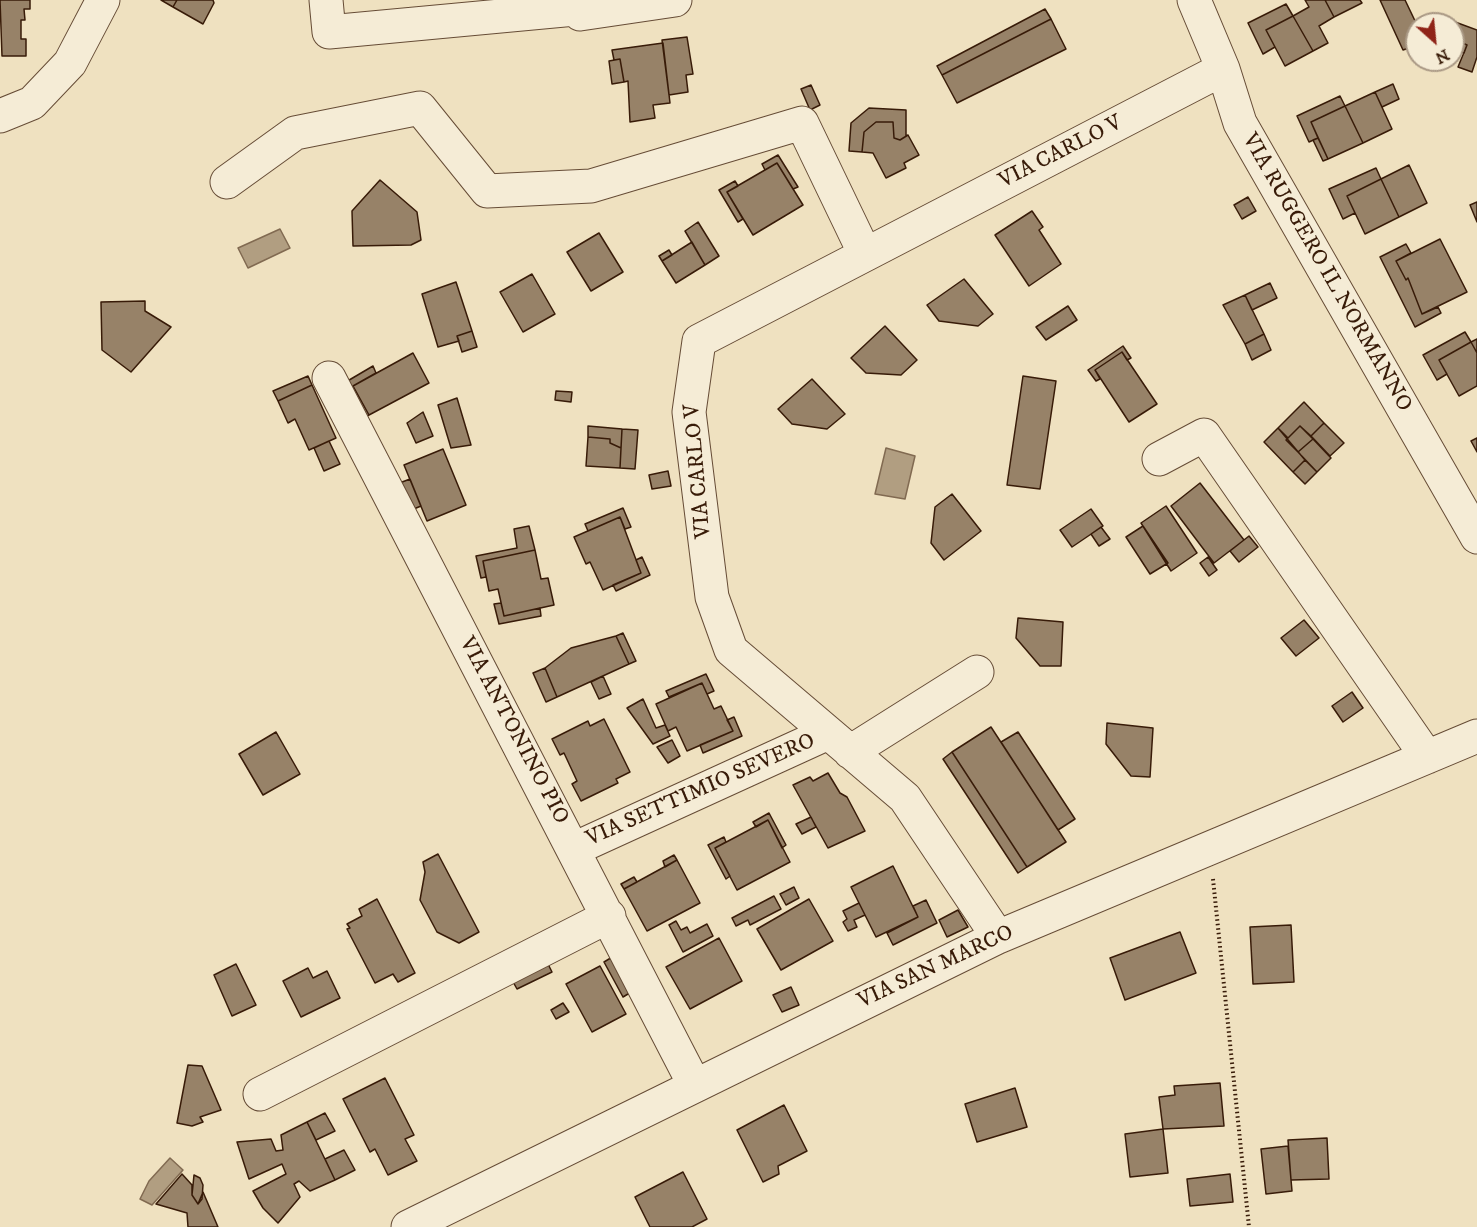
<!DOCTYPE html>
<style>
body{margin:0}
#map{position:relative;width:1477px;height:1227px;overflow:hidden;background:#efe1c0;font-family:"IM FELL DW Pica",serif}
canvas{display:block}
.north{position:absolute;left:1405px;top:12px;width:60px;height:60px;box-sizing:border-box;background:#f5ecd6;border:2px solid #a99884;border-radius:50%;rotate:153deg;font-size:16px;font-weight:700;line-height:24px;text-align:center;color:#381b08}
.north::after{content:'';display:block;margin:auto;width:21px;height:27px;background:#8f2418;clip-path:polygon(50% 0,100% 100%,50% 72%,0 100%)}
</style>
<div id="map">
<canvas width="1477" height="1227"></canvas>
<div class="north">N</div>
</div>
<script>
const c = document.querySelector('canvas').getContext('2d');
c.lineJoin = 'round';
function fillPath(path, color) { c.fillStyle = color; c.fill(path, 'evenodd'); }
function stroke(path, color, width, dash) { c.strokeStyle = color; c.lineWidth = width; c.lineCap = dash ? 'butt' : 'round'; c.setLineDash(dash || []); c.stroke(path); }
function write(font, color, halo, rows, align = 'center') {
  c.font = font + ' "IM FELL DW Pica",serif'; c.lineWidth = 4.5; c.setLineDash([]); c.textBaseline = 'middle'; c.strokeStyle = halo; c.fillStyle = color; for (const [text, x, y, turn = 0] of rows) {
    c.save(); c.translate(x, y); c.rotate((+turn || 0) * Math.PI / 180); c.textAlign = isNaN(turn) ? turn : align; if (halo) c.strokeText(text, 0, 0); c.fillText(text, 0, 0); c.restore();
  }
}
const water = new Path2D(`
 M280,229L290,248L248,268L238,248Z
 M886,448L915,456L905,499L875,494Z
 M170,1158L183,1170L152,1205L140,1199L149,1181Z`);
fillPath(water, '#b19e81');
stroke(water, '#816a51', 1.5);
const building = new Path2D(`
 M0,0H30V9H24L25,20H21V39H26V56H2Z
 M161,0H177L173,7Z
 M177,0H213L214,3L203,24L173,7Z
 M1305,0H1325L1334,17L1319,26L1328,43L1313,51L1293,16L1309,7Z
 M1325,0H1360L1362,3L1334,17Z
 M1380,0H1405L1417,25V54L1412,47L1403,50Z
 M1286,4L1293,16L1266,30L1275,47L1263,54L1248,23Z
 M1045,9L1051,19L942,75L937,66Z
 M1293,16L1313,51L1285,66L1266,30Z
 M1051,19L1066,49L957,103L942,75Z
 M1447,19L1477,30V57L1472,72L1458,67L1467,45L1453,39V24H1445Z
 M687,37L693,74L686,75L688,92L669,95L662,40Z
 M1454,40L1467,45L1464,53L1453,50Z
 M663,43L670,103L653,105L655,118L630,122L628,81L624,82L620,59L614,60L612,50Z
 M620,59L624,82L612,84L609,61Z
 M1393,84L1399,99L1382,107L1375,92Z
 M811,85L820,105L810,110L801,89Z
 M1375,92L1392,129L1363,143L1345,106Z
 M1340,96L1345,106L1311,122L1318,138L1309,142L1297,116Z
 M1345,106L1363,143L1328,159L1311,122Z
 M869,108L906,110V136L900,140L894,138L893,122H876L864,132L862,152L849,151L851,123Z
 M876,122H893L894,138L900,140L908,135L919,155L904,163L906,168L886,178L873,153L862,152L864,132Z
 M1318,138L1328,159L1323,161L1313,140Z
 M778,155L798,187L793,189L777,163L765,170L762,164Z
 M777,163L803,205L753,235L727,192Z
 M1409,165L1427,203L1399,217L1381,179Z
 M1376,168L1381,179L1347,196L1355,213L1343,219L1329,189Z
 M1381,179L1399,217L1365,234L1347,196Z
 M380,180L417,212L421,240L411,245L353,246L352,211Z
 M735,181L738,186L727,192L743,219L738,222L719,190Z
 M1248,197L1256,211L1242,219L1234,205Z
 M1477,202V222L1470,205Z
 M1032,211L1043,227L1039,230L1061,264L1029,286L995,235Z
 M698,222L719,256L705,265L685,231Z
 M599,233L623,272L591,291L567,252Z
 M1440,239L1467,292L1422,314L1408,278L1406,280L1396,261Z
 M692,242L705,265L676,283L662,261Z
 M1406,244L1411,253L1396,261L1406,280L1408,278L1422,314L1438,307L1441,313L1415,327L1380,257Z
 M669,250L672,255L662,261L659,256Z
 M532,274L555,314L523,332L500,292Z
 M964,279L993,314L978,326L939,321L927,305Z
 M456,282L472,331L457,336L459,341L438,347L422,294Z
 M1270,283L1277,298L1252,310L1245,295Z
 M1245,295L1264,334L1245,344L1223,305Z
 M145,301V311L171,327L131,372L102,350L101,302Z
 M1068,306L1077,320L1046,340L1036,327Z
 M885,326L917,360L901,375L866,373L851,358Z
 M472,331L477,347L462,352L457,336Z
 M1465,332L1471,342L1439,360L1447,374L1437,380L1423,355Z
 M1264,334L1271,350L1252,360L1245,344Z
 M1477,339V353L1471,342Z
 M1471,342L1477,353V386L1459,396L1439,360Z
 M1123,346L1131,358L1127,360L1122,352L1095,370L1100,379L1096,381L1088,370Z
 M1122,352L1157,404L1129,422L1095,370Z
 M413,353L429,383L369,415L353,386Z
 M373,366L376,373L353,386L369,415L358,421L339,386Z
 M308,376L312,385L278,401L273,391Z
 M1023,376L1056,381L1040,489L1007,485Z
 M812,379L845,414L827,429L792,424L778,409Z
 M312,385L336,438L309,450L295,419L288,423L278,401Z
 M556,391L572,392L571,402L555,400Z
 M457,398L471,445L451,448L438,405Z
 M1304,402L1324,423L1311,436L1300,426L1288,438L1278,428Z
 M423,412L433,436L416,443L407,423Z
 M1324,423L1344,443L1330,456L1311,436Z
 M588,426L622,429L621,448L610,443V439L588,437Z
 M1300,426L1313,439L1298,452L1286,440Z
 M1278,428L1305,460L1293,472L1264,442Z
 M622,429L638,430L635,469L620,468Z
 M588,437L610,439V443L621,448L620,468L586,466Z
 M1477,438V452L1471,441Z
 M1313,439L1331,458L1317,472L1298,452Z
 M329,441L340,464L324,471L314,448Z
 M443,449L466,505L427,521L404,465Z
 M1305,460L1317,472L1305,484L1293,472Z
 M668,471L671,486L652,489L649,475Z
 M410,479L421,506L409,511L397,484Z
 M1200,483L1244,540L1214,563L1171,506Z
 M952,494L981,531L944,560L931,543L935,507Z
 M1166,506L1197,553L1171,571L1141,523Z
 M623,508L631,527L625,529L620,517L588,531L585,524Z
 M1091,509L1103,526L1072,547L1060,530Z
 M620,517L641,573L603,590L590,562L586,564L574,537Z
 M529,526L535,550L483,561L486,577L481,578L476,556L517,548L514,529Z
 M1143,526L1168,563L1150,574L1126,537Z
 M1101,527L1110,539L1099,546L1091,534Z
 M1249,536L1258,547L1239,562L1230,551Z
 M535,550L541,579L548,578L554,605L504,616L498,589L489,591L483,561Z
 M642,557L650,575L616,591L613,585L641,573L636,560Z
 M1208,557L1217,570L1209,576L1200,563Z
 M501,603L504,616L540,608L541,616L499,624L494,604Z
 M1018,618L1063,622L1061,666H1040L1016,638Z
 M1304,620L1319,638L1296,656L1281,638Z
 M623,633L636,661L629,664L616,636Z
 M616,636L629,664L557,697L545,668L571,648Z
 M545,668L557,697L546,702L533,673Z
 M706,674L714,691L707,694L702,683L669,697L666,691Z
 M603,676L611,694L599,699L591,682Z
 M702,683L714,709L721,706L733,731L687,751L676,727L668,731L656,704Z
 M1352,692L1363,708L1343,722L1332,706Z
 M643,699L656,728L665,725L670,736L653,744L627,708Z
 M734,717L742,736L703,753L700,745L733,731L727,720Z
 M604,719L630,772L616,779L618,783L581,801L572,784L577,781L564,753L560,755L552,739L588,721L590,726Z
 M1107,723L1153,728L1150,777L1131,776L1106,744Z
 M991,727L1066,842L1027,867L952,752Z
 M276,732L300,774L263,795L239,754Z
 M1018,732L1075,819L1058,830L1001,742Z
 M672,740L680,756L668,763L657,747Z
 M952,752L1027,867L1018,873L943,759Z
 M828,773L840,793L847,797L865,831L828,848L793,785L810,777L813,781Z
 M769,813L786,845L782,848L768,820L756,827L753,822Z
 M811,817L816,827L802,834L796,824Z
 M768,820L790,862L737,890L715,848Z
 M724,837L726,842L715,848L730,876L726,879L708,845Z
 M438,854L479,932L459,943L437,932L420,900L425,872L423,862Z
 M674,855L677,860L665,867L663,861Z
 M677,860L700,903L647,931L624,889Z
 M893,866L918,917L876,937L851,887Z
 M634,877L637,882L624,889L621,884Z
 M794,887L799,898L786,905L780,894Z
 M774,896L781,909L750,925L748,920L736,926L732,918Z
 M377,899L415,973L398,982L393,974L375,983L347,929L350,928L347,924L362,916L359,909Z
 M809,899L833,941L781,970L757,929Z
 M926,900L937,923L893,945L887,933L918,917L913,906Z
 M859,903L865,915L854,920L857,927L848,931L843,922L847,919L843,911Z
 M958,910L968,927L947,937L939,920Z
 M676,921L681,930L687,927L690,933L707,924L713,936L683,952L669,925Z
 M1291,925L1294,982L1253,984L1250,927Z
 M1180,932L1196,973L1125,1000L1110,958Z
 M719,938L742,981L690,1009L666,967Z
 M614,956L633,991L623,997L604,962Z
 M547,962L552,972L517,989L512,980Z
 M236,964L256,1005L232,1016L214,975Z
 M600,966L626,1014L592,1032L566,984Z
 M308,968L313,978L327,971L340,998L301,1017L283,981Z
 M791,987L799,1005L782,1012L773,995Z
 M563,1003L569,1012L556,1019L551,1010Z
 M188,1065L202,1066L221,1110L200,1117L203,1122L192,1126L177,1123Z
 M385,1078L414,1135L405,1139L417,1161L388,1175L375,1149L370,1152L343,1099Z
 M1220,1083L1224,1126L1163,1129L1159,1097L1175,1095L1174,1086Z
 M1015,1088L1027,1127L977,1142L965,1104Z
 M784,1105L807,1151L778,1166L779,1174L763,1182L737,1130Z
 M325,1113L335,1131L316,1140L307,1122Z
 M307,1122L335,1180L310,1191L299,1181L294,1184L300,1197L278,1223L263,1208L253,1191L286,1174L282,1164L249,1179L237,1142L271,1139L276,1151L283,1150L281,1135Z
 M1163,1129L1168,1173L1130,1177L1125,1134Z
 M1327,1138L1329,1179L1291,1180L1288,1140Z
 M1288,1146L1292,1191L1266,1194L1261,1149Z
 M344,1150L355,1170L335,1180L325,1159Z
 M683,1172L707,1219L692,1227H650L635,1197Z
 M182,1174L192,1185V1195L198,1204L203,1192L218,1227H188L187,1213L156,1204Z
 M1230,1174L1233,1202L1190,1206L1187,1179Z
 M194,1175L200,1178L203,1185L202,1199L198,1204L192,1195Z`);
fillPath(building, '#978268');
stroke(building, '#381b08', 1.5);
const minor = new Path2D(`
 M326,0L329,32L575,9
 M565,0L580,14L675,0
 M1194,0L1223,69L1240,123L1477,537
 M0,116L32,103L70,63L103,0
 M227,182L295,133L420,108L487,191L591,186L802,123L865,254
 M329,378L694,1084
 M1159,459L1204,435L1427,757
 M850,752L977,672
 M574,849L828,733
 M998,937L905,798L731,650L712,597L689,412L699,341L1223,69
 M260,1094L609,916
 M408,1227L998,937L1477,736`);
stroke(minor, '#664c36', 35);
stroke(new Path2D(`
 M1213,879L1249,1227`), '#381b08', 4, [1.5, 3]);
stroke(minor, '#f5ecd6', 33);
write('22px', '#381b08', '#f5ecd6', [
 ["VIA CARLO V",1061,153,-27],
 ["VIA RUGGERO IL NORMANNO",1326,273,60],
 ["VIA CARLO V",699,471,-95],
 ["VIA ANTONINO PIO",513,731,62],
 ["VIA SETTIMIO SEVERO",701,791,-24],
 ["VIA SAN MARCO",936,968,-25]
]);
</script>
